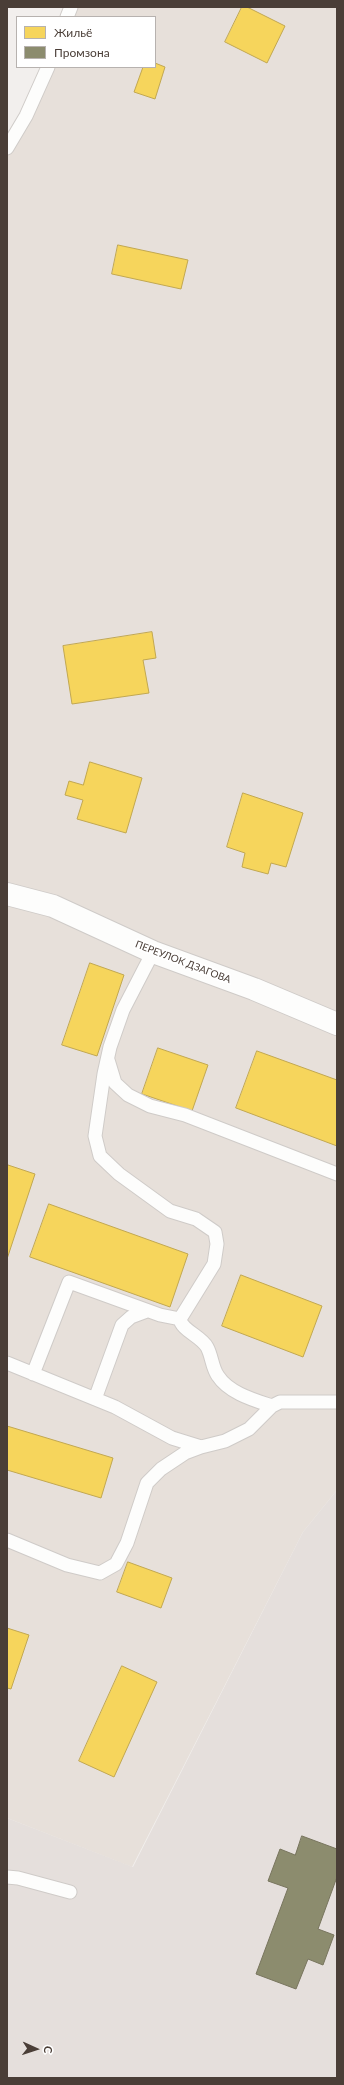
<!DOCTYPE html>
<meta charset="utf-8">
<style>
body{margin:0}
#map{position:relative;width:344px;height:2085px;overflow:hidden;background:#f2efed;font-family:Lato,sans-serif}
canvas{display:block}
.frame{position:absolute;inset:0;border:8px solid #4a3e37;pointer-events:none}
.legend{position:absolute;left:16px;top:16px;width:140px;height:52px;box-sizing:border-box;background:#fff;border:1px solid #b7b2af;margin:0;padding:5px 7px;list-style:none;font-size:12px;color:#4a3e37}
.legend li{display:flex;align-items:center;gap:8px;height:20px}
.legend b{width:20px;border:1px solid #b7b2af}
.north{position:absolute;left:16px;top:2029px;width:40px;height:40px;-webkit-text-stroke:3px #fff;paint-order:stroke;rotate:93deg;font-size:11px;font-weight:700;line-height:16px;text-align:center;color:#4a3e37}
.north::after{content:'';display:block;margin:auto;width:14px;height:18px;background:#4a3e37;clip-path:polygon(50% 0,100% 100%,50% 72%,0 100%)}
</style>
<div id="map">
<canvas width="344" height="2085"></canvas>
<div class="frame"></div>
<ul class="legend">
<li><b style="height:11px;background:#f6d55c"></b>Жильё</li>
<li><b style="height:11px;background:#8c8c6e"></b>Промзона</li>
</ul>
<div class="north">С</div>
</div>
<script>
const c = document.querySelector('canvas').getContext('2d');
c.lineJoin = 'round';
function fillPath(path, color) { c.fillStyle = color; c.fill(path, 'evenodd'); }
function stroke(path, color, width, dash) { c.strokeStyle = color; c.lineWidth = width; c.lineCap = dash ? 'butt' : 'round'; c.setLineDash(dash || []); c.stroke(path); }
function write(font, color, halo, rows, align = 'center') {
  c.font = font + ' Lato,sans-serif'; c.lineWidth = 4; c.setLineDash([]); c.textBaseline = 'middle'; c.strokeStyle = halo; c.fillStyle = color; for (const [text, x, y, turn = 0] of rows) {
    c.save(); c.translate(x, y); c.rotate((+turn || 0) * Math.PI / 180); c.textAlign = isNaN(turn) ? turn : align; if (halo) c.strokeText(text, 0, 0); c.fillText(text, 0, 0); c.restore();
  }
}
fillPath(new Path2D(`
 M71,7H337V1490L303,1532L132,1867L7,1818V148L48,67H155V17H67Z`), '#e7e0da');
fillPath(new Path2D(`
 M337,1490V2078H7V1818L133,1867L303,1532Z`), '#e5dfdc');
const homes = new Path2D(`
 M242,7H247L285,26L267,63L225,42Z
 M155,63L165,67L155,99L134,92L143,67H155Z
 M118,245L188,260L181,289L112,274Z
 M152,632L156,658L143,660L149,693L72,704L63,646Z
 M90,762L142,778L126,833L77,819L83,800L65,795L69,781L83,785Z
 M243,793L303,813L286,867L271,863L268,874L242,867L245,853L227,847Z
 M90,963L124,975L97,1056L62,1045Z
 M158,1048L208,1065L192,1111L142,1094Z
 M257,1051L337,1080V1146L236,1108Z
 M8,1165L35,1174L7,1259V1167Z
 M49,1204L188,1254L170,1307L30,1257Z
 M241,1275L322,1306L303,1357L222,1326Z
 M7,1426L113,1458L101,1498L7,1470Z
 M128,1562L172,1578L161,1608L117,1592Z
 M7,1628L29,1635L11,1689L7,1688Z
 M122,1666L157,1682L114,1777L79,1761Z`);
fillPath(homes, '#f6d55c');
stroke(homes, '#c2a851', 1);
const industry = new Path2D(`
 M302,1836L337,1849V1877L318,1929L334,1935L323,1965L308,1959L296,1989L256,1974L288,1888L268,1881L280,1849L295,1855Z`);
fillPath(industry, '#8c8c6e');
stroke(industry, '#78755e', 1);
const lane = new Path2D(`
 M67,17L71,7
 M7,148L26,116L48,67
 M153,952L123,1010L110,1047L104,1074L95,1136L100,1156L119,1174L170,1211L196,1219L215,1232L217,1244L214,1264L180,1319C181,1330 201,1336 207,1347C212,1356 212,1368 218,1376C229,1393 254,1400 272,1406
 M108,1060L115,1083L128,1095L150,1106L185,1115L337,1174
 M7,1363L115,1407L172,1438L201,1447L225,1441L249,1429L272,1406L280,1402H337
 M33,1374L69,1282L160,1315L180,1319
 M95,1399L122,1325L131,1317L147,1311
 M7,1540L67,1565L100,1573L116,1564L127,1543L147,1483L161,1469L185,1453L201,1447
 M7,1877L18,1878L70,1892`);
const street = new Path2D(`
 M7,894L53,906L153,952L254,989L337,1024`);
stroke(lane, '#cfcbc8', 15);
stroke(street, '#cfcbc8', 24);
stroke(lane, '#fdfdfc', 13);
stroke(street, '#fdfdfc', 22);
write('10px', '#4a3e37', '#fff', [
 ["ПЕРЕУЛОК ДЗАГОВА",183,962,21]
]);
</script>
